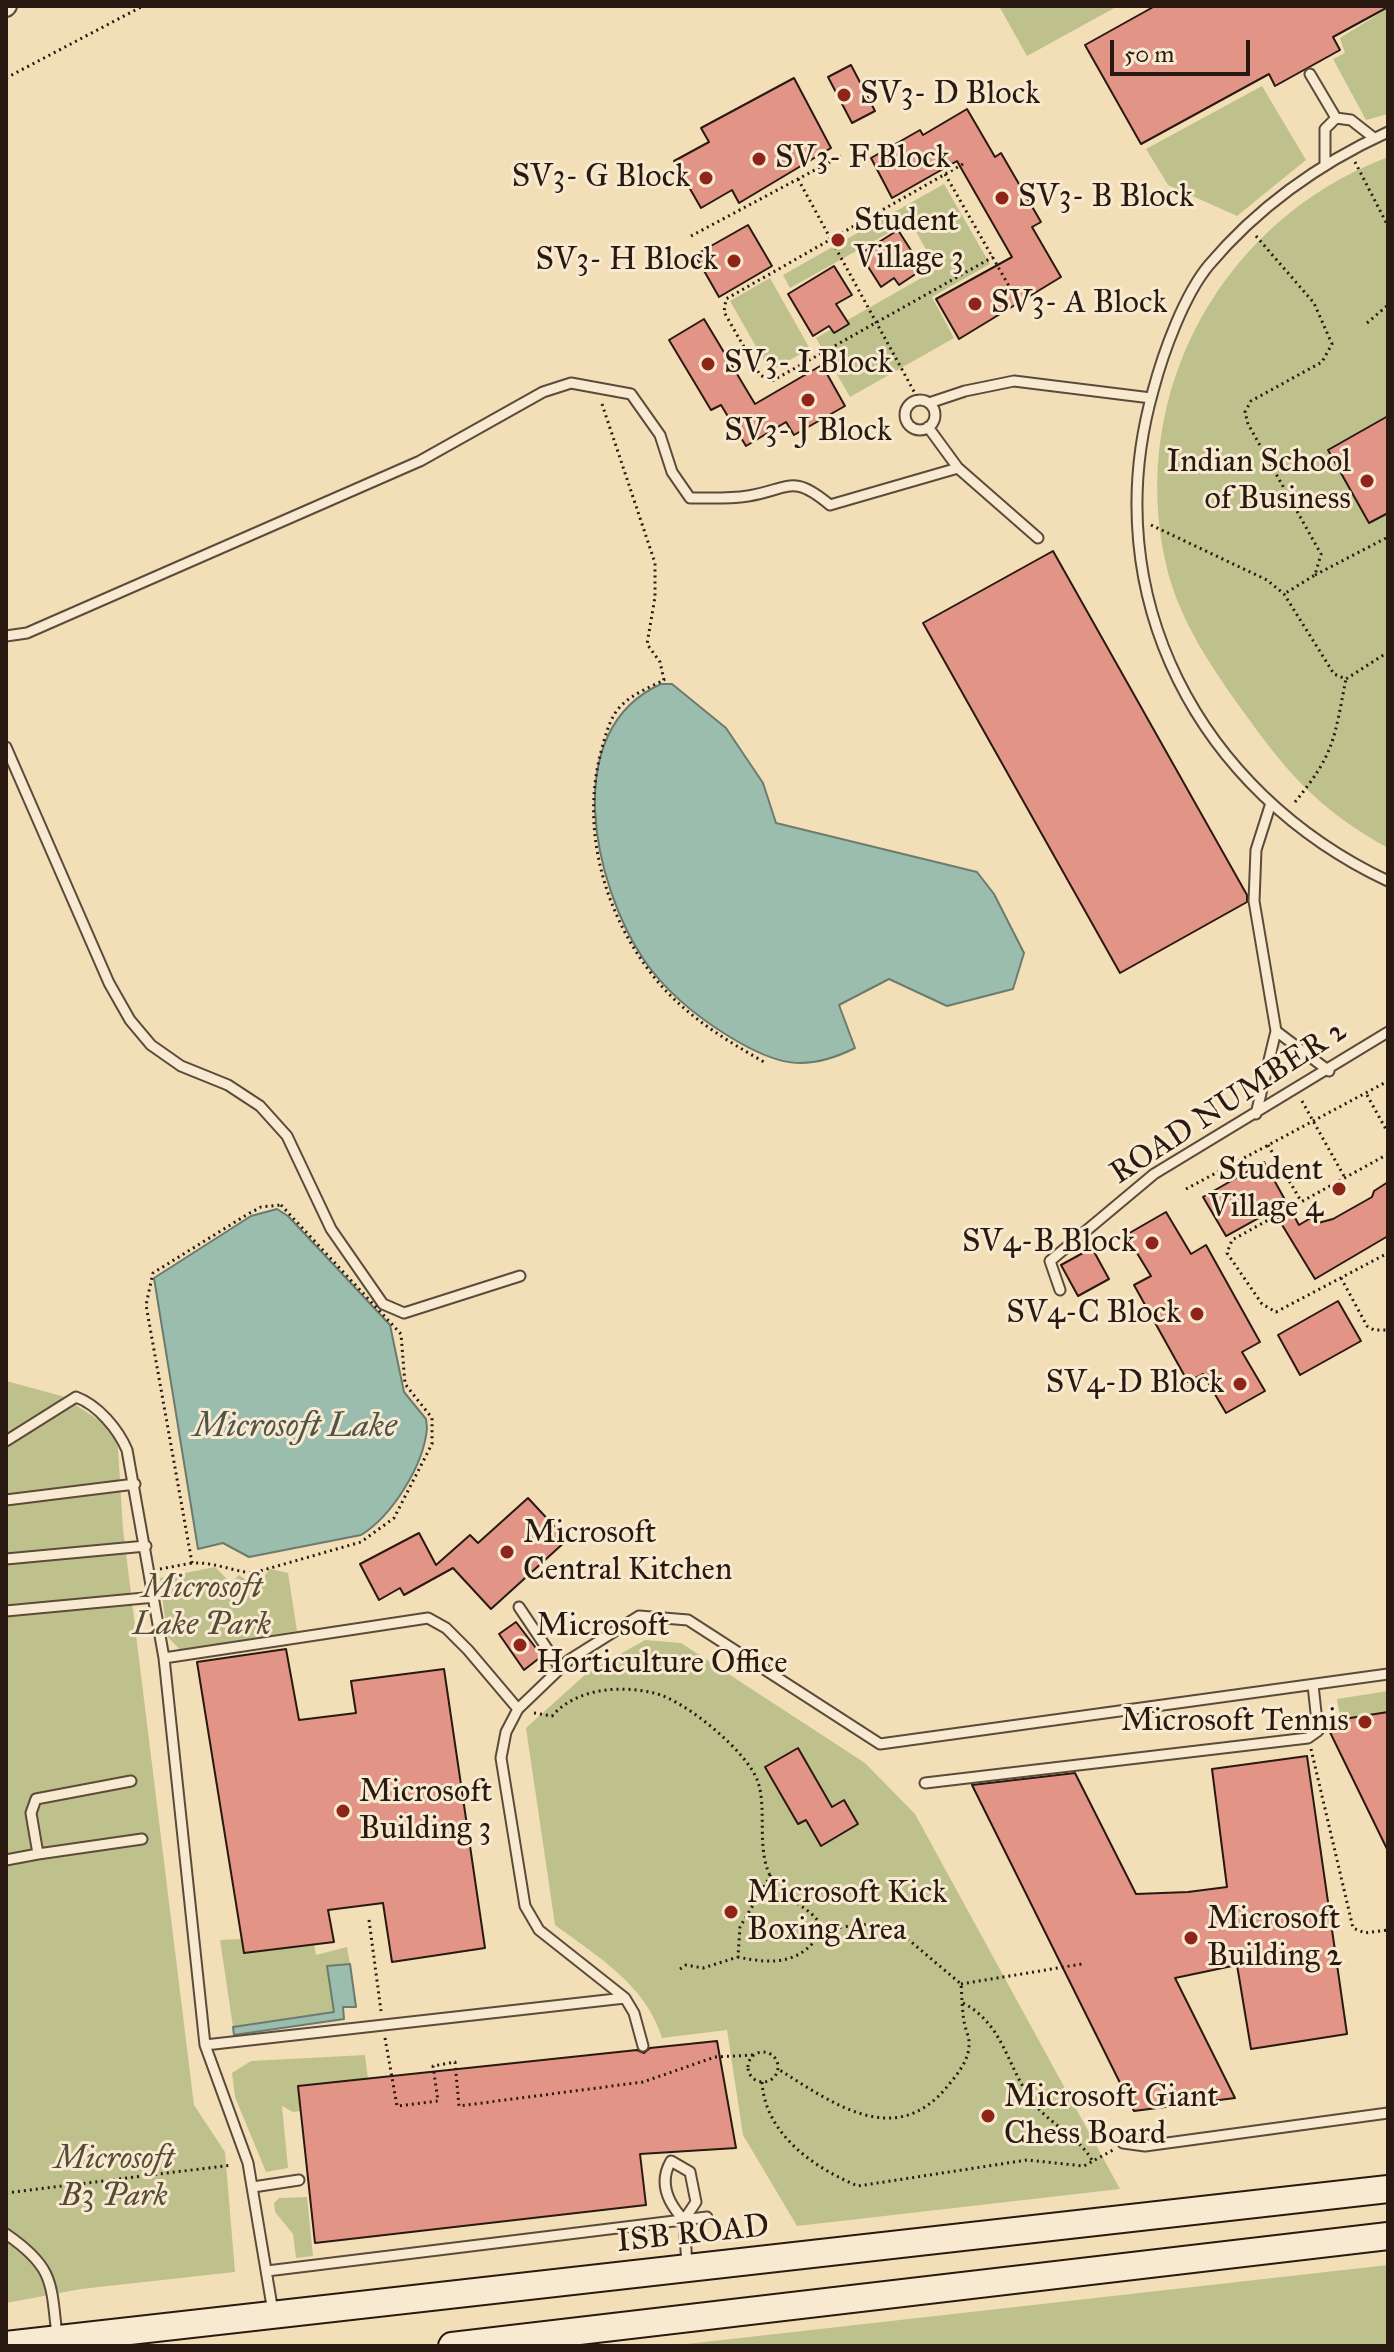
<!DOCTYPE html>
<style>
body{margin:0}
#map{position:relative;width:1394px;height:2352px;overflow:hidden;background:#f3dfb7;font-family:"IM FELL Great Primer",serif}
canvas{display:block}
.frame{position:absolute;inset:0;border:8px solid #291911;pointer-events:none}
.scale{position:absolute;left:1110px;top:40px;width:140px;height:36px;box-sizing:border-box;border:4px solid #291911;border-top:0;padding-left:10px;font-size:24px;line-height:28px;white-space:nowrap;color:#291911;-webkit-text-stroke:6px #f7ead0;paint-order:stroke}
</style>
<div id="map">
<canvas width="1394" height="2352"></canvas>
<div class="frame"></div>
<div class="scale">50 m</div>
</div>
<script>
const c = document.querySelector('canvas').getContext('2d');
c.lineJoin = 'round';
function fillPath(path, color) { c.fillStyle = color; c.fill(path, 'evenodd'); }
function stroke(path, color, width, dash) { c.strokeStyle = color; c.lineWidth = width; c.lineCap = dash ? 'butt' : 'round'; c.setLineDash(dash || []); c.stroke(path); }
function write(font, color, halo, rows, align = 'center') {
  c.font = font + ' "IM FELL Great Primer",serif'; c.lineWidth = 6; c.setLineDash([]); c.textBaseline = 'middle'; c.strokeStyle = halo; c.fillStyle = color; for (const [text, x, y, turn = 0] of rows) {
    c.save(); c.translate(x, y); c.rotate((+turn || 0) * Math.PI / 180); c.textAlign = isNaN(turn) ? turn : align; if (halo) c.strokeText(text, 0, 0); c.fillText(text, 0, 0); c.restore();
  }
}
fillPath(new Path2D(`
 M999,6H1118L1027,56Z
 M1388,8V114L1366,120L1333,59L1345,53L1340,38Z
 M1262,86L1306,160L1237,216L1168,185L1146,149Z
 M1388,157V848C1323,812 1291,778 1248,718C1215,673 1178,620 1166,564C1127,392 1223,219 1388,157Z
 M944,184L990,264L932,297L954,338L850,397L816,338L937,269L910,221L790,288L783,275Z
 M770,278L810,349L770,371L730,301Z
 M6,1381L62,1396L117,1432L123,1529L194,2105L225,2152L235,2272L81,2289L6,2303Z
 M215,1567L231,1583L239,1575L256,1587L270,1569L288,1573L297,1631L180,1650L167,1636L160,1578Z
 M645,1640L681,1643L865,1763L915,1814L1120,2189L797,2226L743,2135L727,2030L662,2038C646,1985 598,1957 555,1925L526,1728L587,1673Z
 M1388,1691V1744L1346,1751L1337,1699Z
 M242,1939L245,1953L314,1945L316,1955L347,1947L350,1964L328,1967L334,2012L233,2027L220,1940Z
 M365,2055L368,2079L298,2086L300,2111L293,2112L282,2106L288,2168L266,2172L235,2097L232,2073L251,2061Z
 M307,2197L313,2256L296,2258L293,2234L275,2212L274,2203L279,2198Z
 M1388,2265V2346H669Z`), '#bfc18c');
const water = new Path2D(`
 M661,684H672L726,728L763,783L776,823L977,872L994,894L1024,953L1013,989L947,1006L889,979L839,1005L855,1048C805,1073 776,1065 730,1037C697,1017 666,992 644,960C594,886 558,730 661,684Z
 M277,1209L288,1216L390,1325L404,1392L426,1419L427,1428C424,1465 392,1516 361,1535L249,1557L223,1543L198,1549L154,1278L251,1216Z
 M350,1964L356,2007H343L344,2019L234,2035L233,2027L334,2012L327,1966Z`);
fillPath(water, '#9bbdad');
stroke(water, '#6d7b6f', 2);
const building = new Path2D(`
 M1155,6H1388V7L1333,37L1340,50L1275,86L1269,74L1141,144L1085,45Z
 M851,65L875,111L852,123L828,77Z
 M794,78L831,148L739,203L732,190L701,208L674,161L709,142L701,128Z
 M967,109L995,157L1001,153L1041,222L1032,227L1061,277L959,339L936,299L1012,257L957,161L892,198L871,158L920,130L923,135Z
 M748,225L772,266L719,297L695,255Z
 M898,230L923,269L899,285L894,278L881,287L860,254Z
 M834,266L852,295L836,304L849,324L834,333L829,326L813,336L788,294Z
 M704,319L755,404L822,365L845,406L794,435L786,422L746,446L721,405L711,410L669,340Z
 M1388,416V513L1369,523L1328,450Z
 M1053,551L1247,895V902L1120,973L923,623Z
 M1264,1162L1299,1225L1314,1216L1318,1223L1333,1219L1372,1197L1374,1191L1388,1182V1236L1315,1279L1273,1210L1226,1236L1203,1197Z
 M1166,1212L1191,1254L1206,1245L1260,1342L1242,1352L1265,1391L1226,1413L1203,1374L1188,1382L1134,1285L1151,1276L1126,1235Z
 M1092,1248L1109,1279L1078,1296L1061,1265Z
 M1338,1301L1361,1341L1300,1375L1278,1335Z
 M528,1498L567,1540L491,1609L453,1568L404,1595L400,1588L379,1600L360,1564L419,1533L436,1565L470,1535L478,1543Z
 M516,1622L542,1656L524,1670L499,1634Z
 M286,1649L299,1720L356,1713L351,1681L444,1669L485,1948L392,1962L383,1903L328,1910L334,1942L244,1953L197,1662Z
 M1388,1712V1851L1325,1722Z
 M798,1748L832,1807L844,1800L858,1824L821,1846L806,1820L798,1824L765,1767Z
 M1307,1756L1347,2034L1251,2049L1237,1965L1175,1978L1235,2098L1134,2111L972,1785L1075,1773L1136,1894L1188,1892L1227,1887L1212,1769Z
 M717,2041L736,2148L640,2154L646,2205L315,2243L298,2086L637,2050L644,2053L650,2048Z`);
fillPath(building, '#e29586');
stroke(building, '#291911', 2);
const lane = new Path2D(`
 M1310,74L1336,118
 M1388,132C1320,163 1258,207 1209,265C1184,295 1163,353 1153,391C1095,596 1199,792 1388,881
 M1325,164V129L1336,118L1351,120L1374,138
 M905 415a15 15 0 1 1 30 0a15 15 0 1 1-30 0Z
 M929,403L965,391L1014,381L1151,398
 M928,427L958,468
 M6,636L27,633L420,461L543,392L571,383L631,394L660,435L672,472L690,498C709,498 729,499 748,496C790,489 792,473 830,505L958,468L1038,538
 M6,747L109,983L130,1020L151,1045L181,1066L228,1085L260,1106L287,1136L331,1229L383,1304L404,1313L520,1276
 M1276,1031L1329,1071
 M1256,1114L1276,1031L1254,901L1256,850L1270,806
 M1060,1290L1050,1261L1154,1174L1388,1032
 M6,1441L76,1397C98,1405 118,1429 127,1450L164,1658L205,2045L248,2163L273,2312
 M6,1500L135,1484
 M6,1559L146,1546
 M519,1607L560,1668
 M6,1611L155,1597
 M164,1658L428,1618L446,1628L468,1650L518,1709L506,1732L501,1758L525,1906L539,1930L625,1998L205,2045
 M518,1709L569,1660L639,1616L688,1620L880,1744L1388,1674
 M131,1781L36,1799L31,1813L38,1854L142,1839
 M925,1783L1308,1738L1318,1731L1313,1685
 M6,1860L38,1854
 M625,1998L634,2013L643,2046
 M1123,2143L1145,2146L1388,2113
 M671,2161L690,2172L696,2202L684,2220C668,2203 658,2183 671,2161Z
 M253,2187L299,2180
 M684,2220L687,2265
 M6,2234C54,2267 51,2282 57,2336
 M267,2271L707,2217`);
const street = new Path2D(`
 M6,7L7,6`);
const secondary = new Path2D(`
 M6,2345L1388,2189
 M452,2346L1388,2236`);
stroke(lane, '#5c4a3a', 13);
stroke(street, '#5c4a3a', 22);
stroke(secondary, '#291911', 30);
stroke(new Path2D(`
 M6,78L143,6
 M1355,162L1388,226
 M963,164L726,299L724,312L760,375L772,381L993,257
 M945,174L1017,300
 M798,179L917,397
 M691,236L843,155
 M1256,236L1314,303L1332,344L1322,362L1251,401L1245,412L1248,424L1321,554L1315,575L1284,594
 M1367,323L1388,305
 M602,404L655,563V597L647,644L660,662L664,680C648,688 630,695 618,709C609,721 606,734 602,748C579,829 605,918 658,982C688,1017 724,1039 764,1062
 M1151,525L1267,580L1284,594L1334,674L1346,679L1388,652
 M1315,575L1388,537
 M1295,802C1335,753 1334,739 1346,679
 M1367,1095L1388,1133
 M1302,1101L1345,1178
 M1268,1145L1301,1201
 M1388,1154L1232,1240L1227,1253L1262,1304L1276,1312L1388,1253
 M1186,1189L1388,1081
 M281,1205L401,1334L405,1384L432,1418V1444L394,1518L361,1542L253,1573C231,1571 215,1562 192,1563L146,1305L153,1273L248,1214L261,1207Z
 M1341,1278L1367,1326L1374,1330H1388
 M160,1569L192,1563
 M534,1713L552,1716C577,1688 619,1685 654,1693C685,1700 748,1752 758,1782C768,1813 754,1855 775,1884C788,1903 813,1907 823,1929L879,1923L903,1935L961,1984C962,1997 962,2009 964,2021C965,2029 970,2038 969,2045C969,2061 956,2076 946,2088C894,2150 831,2102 778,2069
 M1311,1749L1353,1928L1365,1933L1388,1930
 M771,1875L740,1927L738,1957C774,1965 803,1964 823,1929
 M369,1920L381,2011
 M680,1969L686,1965L703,1968L738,1957
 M961,1984L1082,1964
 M963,2003C1007,2026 1007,2073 1038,2108C1054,2126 1079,2138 1092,2160
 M385,2038L397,2106L438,2101L433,2066L455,2062L459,2106L643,2082L715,2057L753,2055
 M748 2067a15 15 0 1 1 30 0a15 15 0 1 1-30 0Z
 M762,2082C765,2134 814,2168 858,2186L1027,2160L1084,2166L1113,2150
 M6,2193L232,2165`), '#291911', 3, [2, 4]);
stroke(lane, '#f7ead0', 9);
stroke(street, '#f7ead0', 18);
stroke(secondary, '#f7ead0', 26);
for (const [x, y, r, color] of [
 [844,95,8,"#8f2418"],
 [759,159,8,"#8f2418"],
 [706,178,8,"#8f2418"],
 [1002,198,8,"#8f2418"],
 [838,240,8,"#8f2418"],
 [734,261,8,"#8f2418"],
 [975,304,8,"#8f2418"],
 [708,364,8,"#8f2418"],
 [808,400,8,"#8f2418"],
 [1367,481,8,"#8f2418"],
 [1339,1189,8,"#8f2418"],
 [1152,1243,8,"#8f2418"],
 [1197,1314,8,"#8f2418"],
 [1240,1384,8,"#8f2418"],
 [507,1552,8,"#8f2418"],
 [520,1645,8,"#8f2418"],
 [1365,1722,8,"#8f2418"],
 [343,1811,8,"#8f2418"],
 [731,1912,8,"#8f2418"],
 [1191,1938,8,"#8f2418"],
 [988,2116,8,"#8f2418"]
]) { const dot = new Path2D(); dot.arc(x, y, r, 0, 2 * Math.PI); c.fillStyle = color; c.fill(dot); stroke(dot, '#f7ead0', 3); }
write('32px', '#291911', '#f7ead0', [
 ["SV3- D Block",860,95],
 ["SV3- F Block",775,159],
 ["SV3- G Block",690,178,"right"],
 ["SV3- B Block",1018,198],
 ["Student",854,222],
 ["Village 3",854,259],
 ["SV3- H Block",718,261,"right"],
 ["SV3- A Block",991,304],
 ["SV3- I Block",724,364],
 ["SV3- J Block",808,432,"center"],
 ["Indian School",1351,463,"right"],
 ["of Business",1351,500,"right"],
 ["Student",1323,1171,"right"],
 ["Village 4",1323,1208,"right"],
 ["SV4-B Block",1136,1243,"right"],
 ["SV4-C Block",1181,1314,"right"],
 ["SV4-D Block",1224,1384,"right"],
 ["Microsoft",523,1534],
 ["Central Kitchen",523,1571],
 ["Microsoft",536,1627],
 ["Horticulture Office",536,1664],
 ["Microsoft Tennis",1349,1722,"right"],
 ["Microsoft",359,1793],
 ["Building 3",359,1830],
 ["Microsoft Kick",747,1894],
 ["Boxing Area",747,1931],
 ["Microsoft",1207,1920],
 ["Building 2",1207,1957],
 ["Microsoft Giant",1004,2098],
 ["Chess Board",1004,2135]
], 'left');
write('32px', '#291911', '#f7ead0', [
 ["ROAD NUMBER 2",1229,1103,-33],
 ["ISB ROAD",693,2235,-6]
]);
write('italic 32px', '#564b36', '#f7ead0', [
 ["Microsoft",202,1589],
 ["Lake Park",202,1626],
 ["Microsoft",114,2160],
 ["B3 Park",114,2197]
]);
write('italic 34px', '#515248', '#f7ead0', [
 ["Microsoft Lake",295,1428]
]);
</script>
